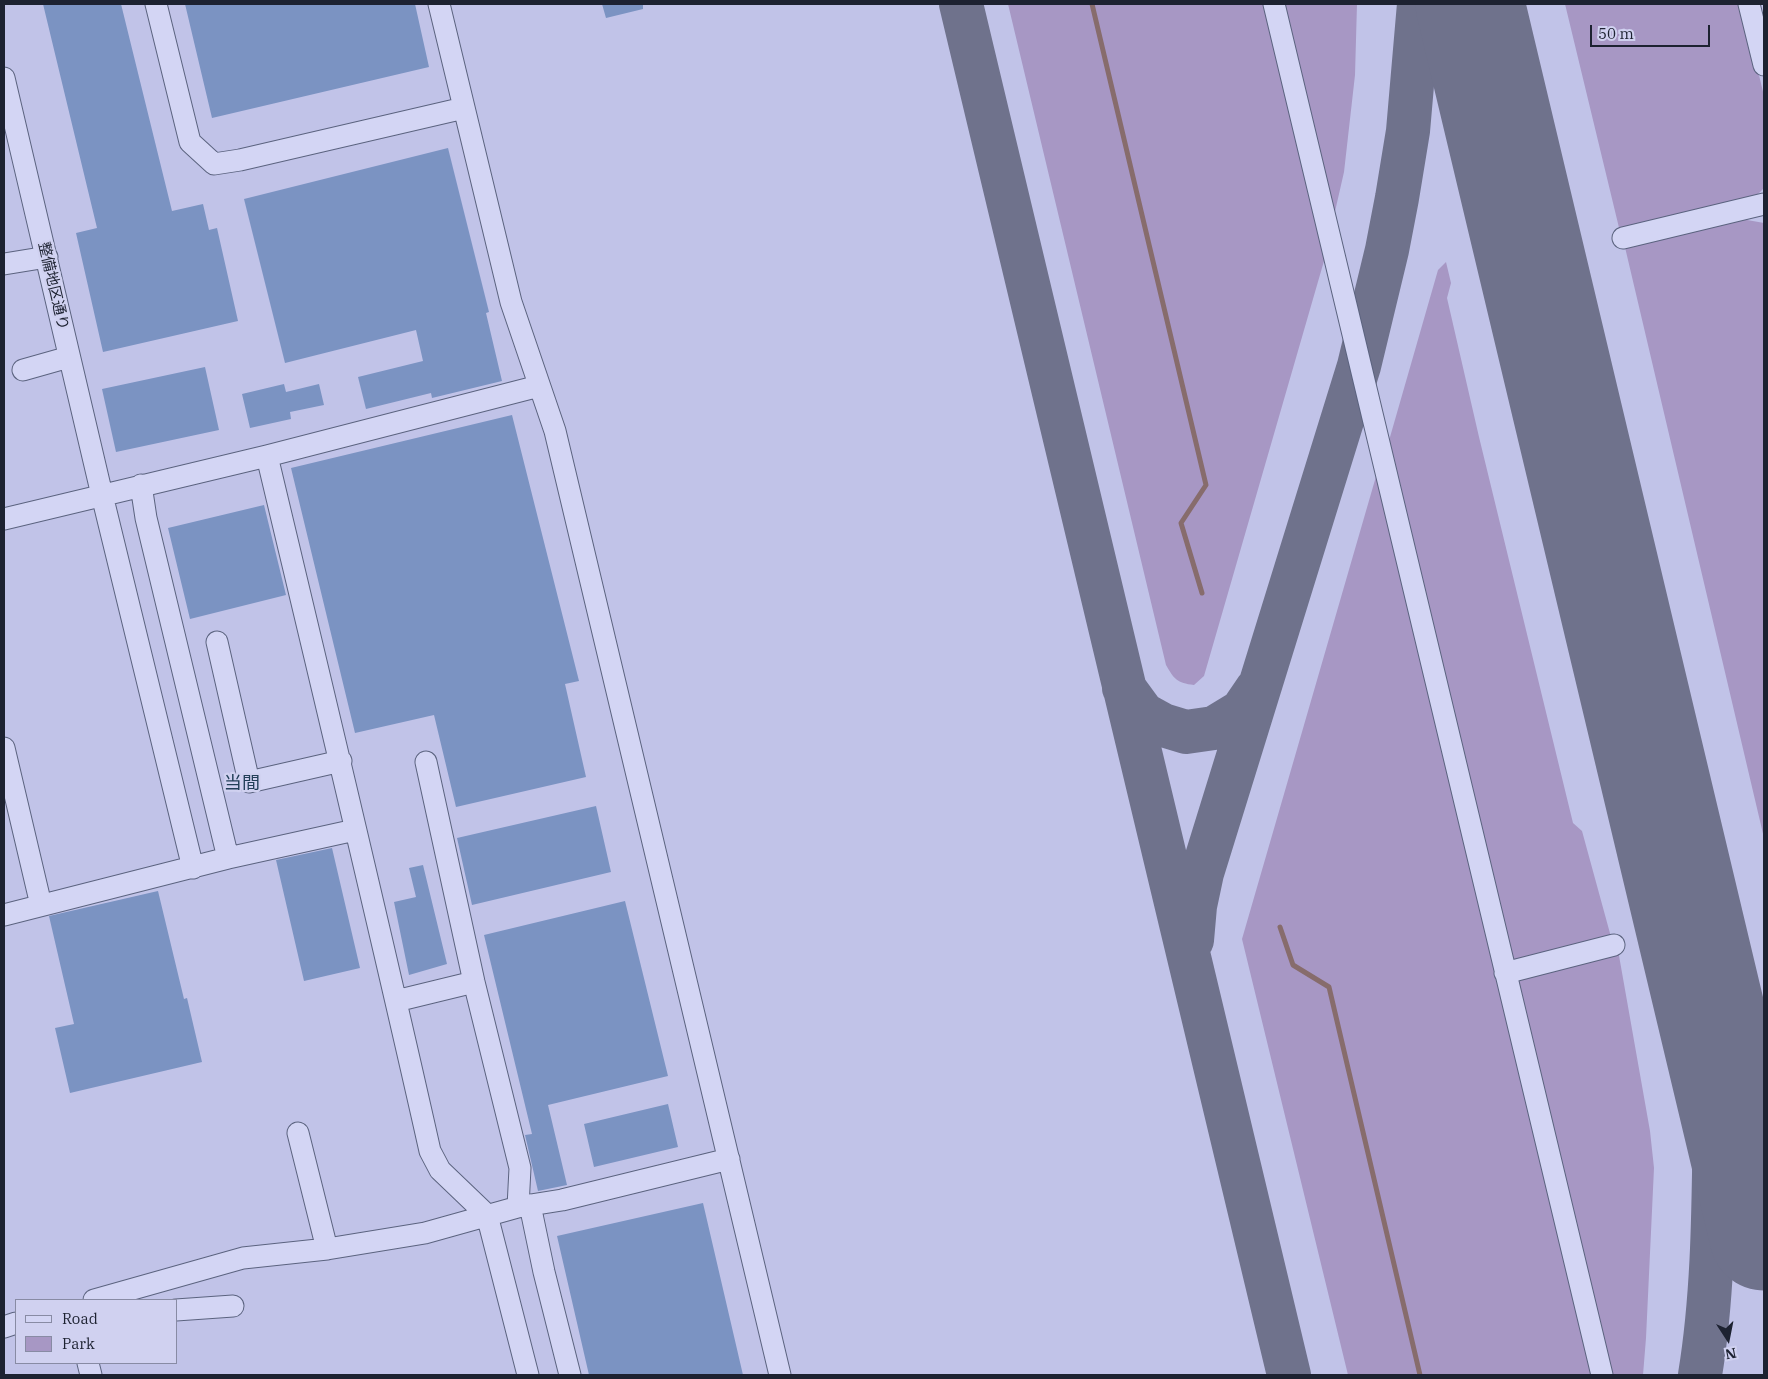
<!DOCTYPE html>
<meta charset="utf-8">
<style>
body{margin:0}
#map{position:relative;width:1768px;height:1379px;overflow:hidden;background:#c1c3e8;font-family:"IBM Plex Serif",serif}
canvas{display:block}
.frame{position:absolute;inset:0;border:5px solid #1d2231;pointer-events:none}
.legend{position:absolute;left:15px;top:1299px;width:162px;height:65px;box-sizing:border-box;background:#d0d1f0;border:1px solid #888ba4;margin:0;padding:6px 9px;list-style:none;font-size:15px;color:#1d2231}
.legend li{display:flex;align-items:center;gap:10px;height:25px}
.legend b{width:25px;border:1px solid #888ba4}
.north{position:absolute;left:1703px;top:1314px;width:50px;height:50px;-webkit-text-stroke:4px #d0d1f0;paint-order:stroke;rotate:169deg;font-size:14px;font-weight:700;line-height:20px;text-align:center;color:#1d2231}
.north::after{content:'';display:block;margin:auto;width:18px;height:22px;background:#1d2231;clip-path:polygon(50% 0,100% 100%,50% 72%,0 100%)}
.scale{position:absolute;left:1590px;top:25px;width:120px;height:22px;box-sizing:border-box;border:2px solid #1d2231;border-top:0;padding-left:6px;font-size:15px;line-height:18px;white-space:nowrap;color:#1d2231;-webkit-text-stroke:4px #d0d1f0;paint-order:stroke}
</style>
<div id="map">
<canvas width="1768" height="1379"></canvas>
<div class="frame"></div>
<ul class="legend">
<li><b style="height:6px;background:#d3d5f4"></b>Road</li>
<li><b style="height:14px;background:#a797c4"></b>Park</li>
</ul>
<div class="north">N</div>
<div class="scale">50 m</div>
</div>
<script>
const c = document.querySelector('canvas').getContext('2d');
c.lineJoin = 'round';
function fillPath(path, color) { c.fillStyle = color; c.fill(path, 'evenodd'); }
function stroke(path, color, width, dash) { c.strokeStyle = color; c.lineWidth = width; c.lineCap = dash ? 'butt' : 'round'; c.setLineDash(dash || []); c.stroke(path); }
function write(font, color, halo, rows, align = 'center') {
  c.font = font + ' "IBM Plex Serif","Noto Sans JP",serif'; c.lineWidth = 4.5; c.setLineDash([]); c.textBaseline = 'middle'; c.strokeStyle = halo; c.fillStyle = color; for (const [text, x, y, turn = 0] of rows) {
    c.save(); c.translate(x, y); c.rotate((+turn || 0) * Math.PI / 180); c.textAlign = isNaN(turn) ? turn : align; if (halo) c.strokeText(text, 0, 0); c.fillText(text, 0, 0); c.restore();
  }
}
fillPath(new Path2D(`
 M1008,4H1267L1326,254L1204,676L1194,685C1177,683 1174,679 1166,665Z
 M1279,4H1357L1355,75L1344,172L1331,229Z
 M1565,4H1742L1764,96L1763,189L1750,202L1621,236Z
 M1736,218L1764,223V838L1624,243Z
 M1446,262L1451,283L1447,298L1479,437L1573,823L1582,831L1611,937L1512,966L1386,451L1438,270Z
 M1377,473L1596,1375H1348L1242,939Z
 M1618,950L1650,1131L1654,1168L1646,1338L1643,1375H1607L1515,980Z`), '#a797c4');
stroke(new Path2D(`
 M1092,4L1206,485L1181,523L1202,593
 M1280,927L1293,965L1329,987L1420,1375`), '#876c6c', 5);
stroke(new Path2D(`
 M961,4L1289,1375
 M1124,688L1143,714L1163,725L1186,732L1214,728L1242,711L1257,689
 M1192,940L1195,906L1202,873L1359,366L1387,250L1397,198L1408,131L1419,4
 M1721,1053L1764,1112
 M1700,1375C1718,1265 1712,1151 1717,1040`), '#6f728c', 44);
stroke(new Path2D(`
 M1470,4L1764,1236`), '#6f728c', 109);
fillPath(new Path2D(`
 M43,4H121L172,211L203,204L209,230L217,228L238,321L103,352L76,233L97,228Z
 M185,4H415L429,67L212,118Z
 M602,4H643V9L606,18Z
 M448,148L489,312L486,313L502,381L432,398L431,393L366,409L358,377L423,361L416,330L285,363L244,199Z
 M205,367L219,430L116,452L102,389Z
 M284,384L286,392L319,384L324,405L290,412L291,419L250,428L242,394Z
 M512,415L579,681L565,684L586,777L456,807L434,715L355,733L291,468Z
 M264,505L286,595L190,619L168,528Z
 M596,806L611,872L472,905L457,838Z
 M332,848L360,968L304,981L276,860Z
 M423,865L447,964L409,975L394,902L416,897L409,868Z
 M158,891L184,999L187,998L202,1062L70,1093L55,1028L74,1024L49,916Z
 M625,901L668,1076L548,1105L567,1185L538,1191L525,1135L532,1134L484,935Z
 M668,1104L678,1147L594,1167L584,1124Z
 M703,1203L743,1375H589L557,1236Z`), '#7b93c2');
const minor = new Path2D(`
 M156,4L190,142L214,164L240,160L464,108
 M439,4L511,302L555,431L780,1375
 M1274,4L1602,1375
 M1749,4L1764,65
 M4,78L102,495L193,868
 M1623,238L1764,204
 M4,264L47,257
 M23,370L69,357
 M267,456C322,687 378,919 430,1151L440,1170L487,1215L528,1375
 M141,485L146,518L228,858
 M4,519L267,456L539,386
 M217,642L249,782L341,761
 M4,748L41,905
 M426,762L474,982L520,1168L518,1207
 M4,915L228,858L355,830
 M1505,973L1614,945
 M396,1001L474,982
 M298,1133L327,1249
 M530,1205L544,1272L570,1375
 M94,1300L243,1258L327,1249L425,1233L518,1207L562,1200L729,1159
 M176,1310L233,1306
 M4,1327L16,1323
 M88,1363L91,1375`);
stroke(minor, '#5b637f', 23);
stroke(minor, '#d3d5f4', 21);
write('15px', '#1d2231', '#d0d1f0', [
 ["整備地区通り",53,286,77]
]);
write('18px', '#223f58', '#d0d1f0', [
 ["当間",242,784]
]);
</script>
